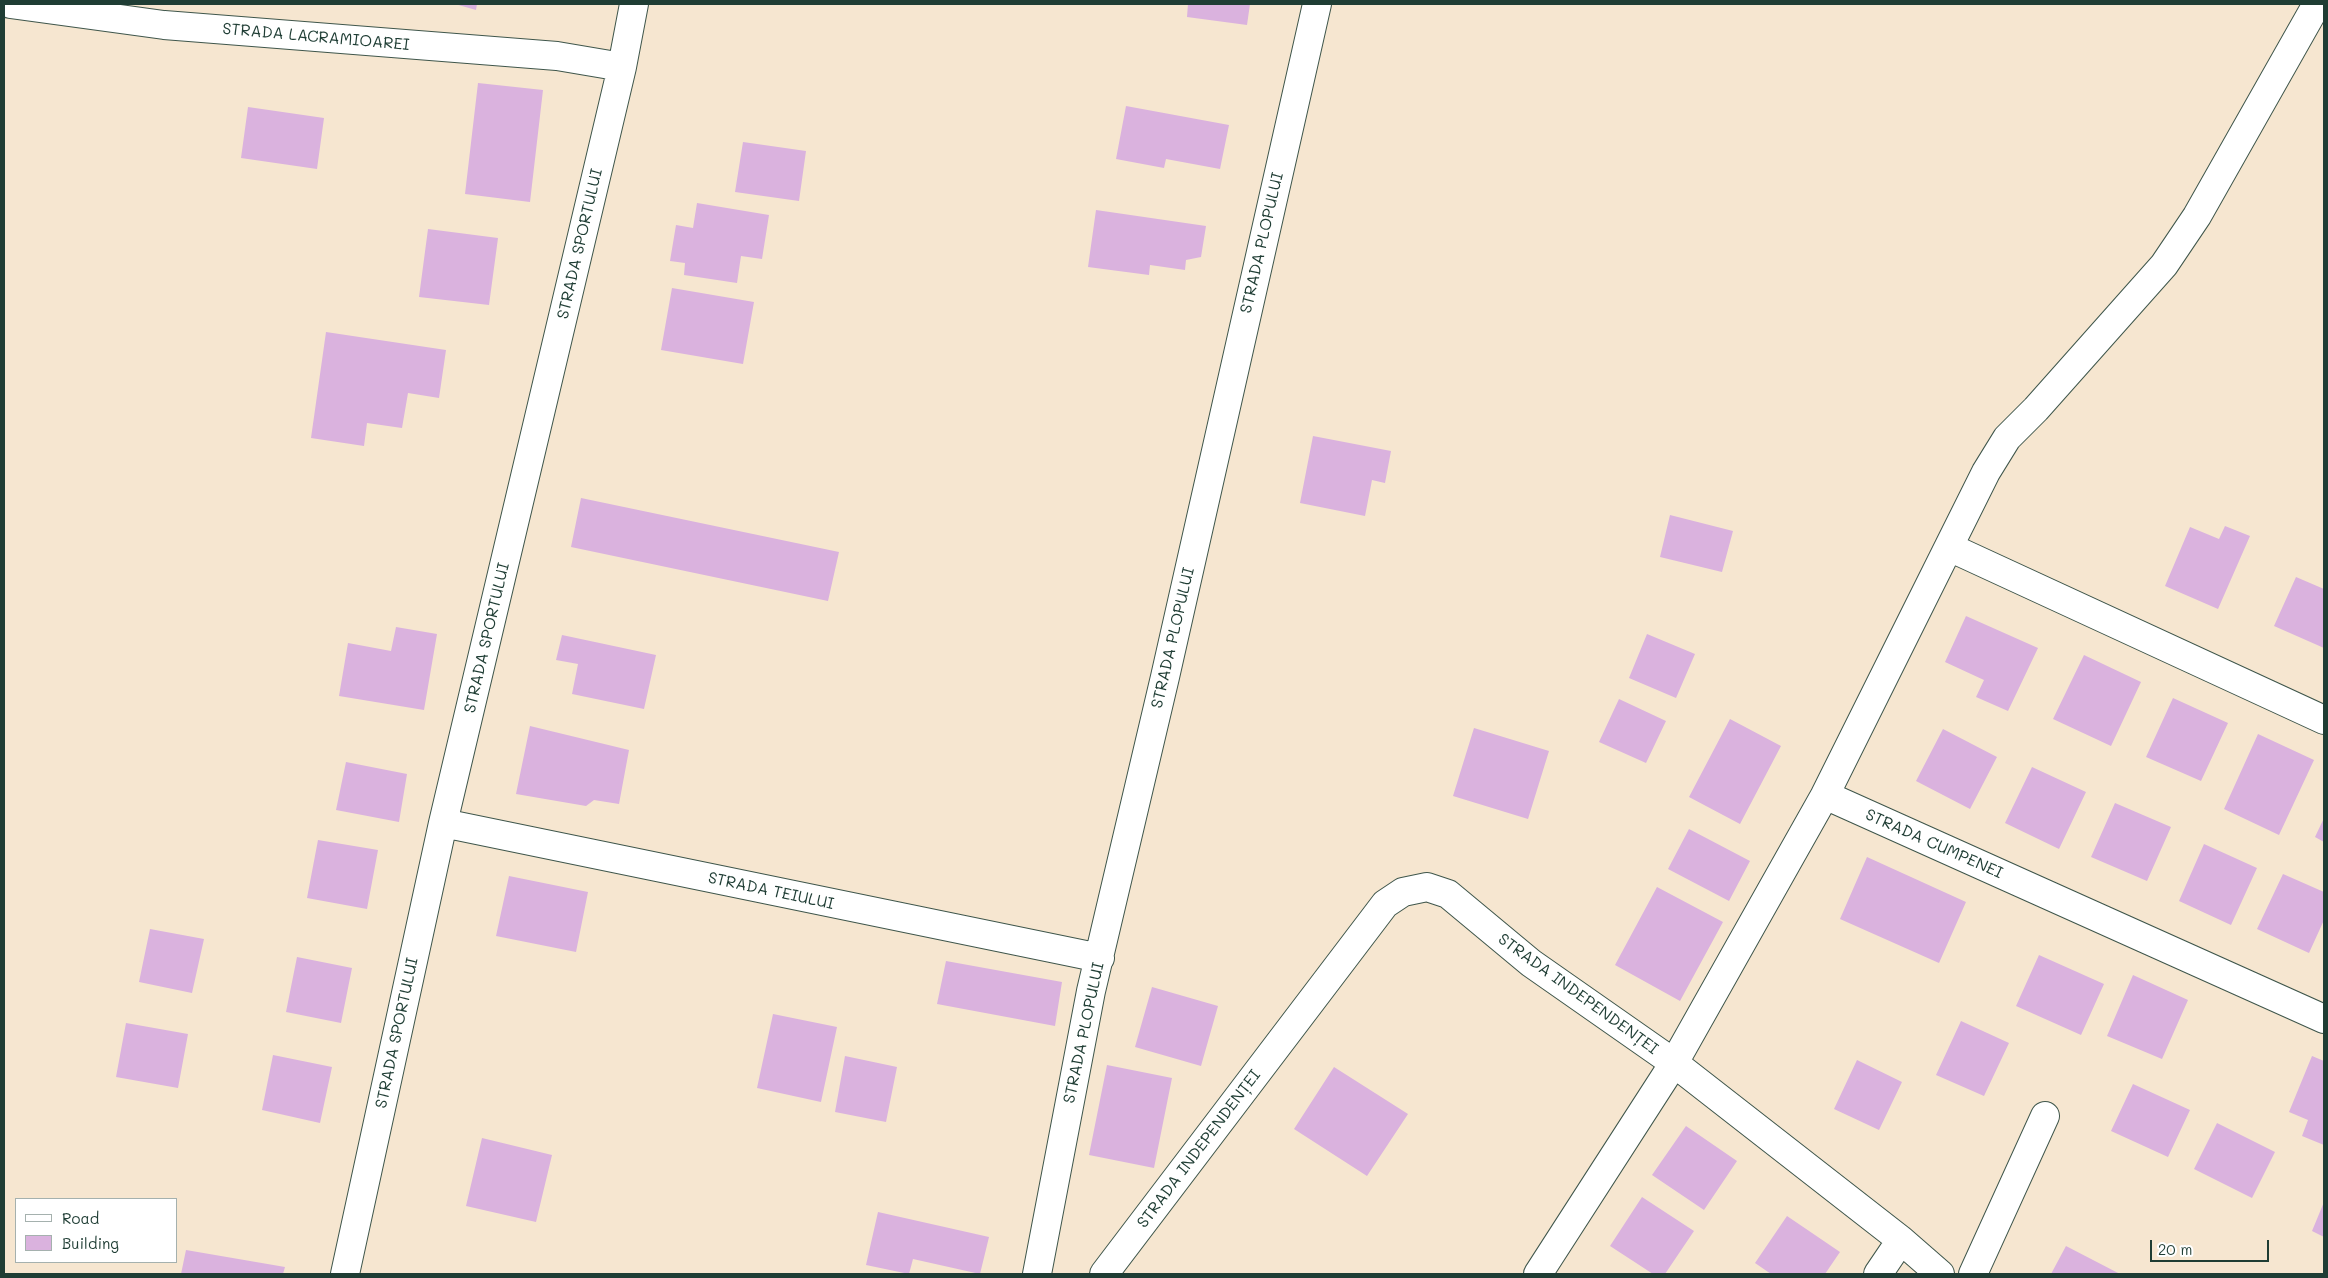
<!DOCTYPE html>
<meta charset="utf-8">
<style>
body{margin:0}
#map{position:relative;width:2328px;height:1278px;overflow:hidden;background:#f6e6d0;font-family:Mali,sans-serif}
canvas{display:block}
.frame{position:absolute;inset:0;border:5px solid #1f3d34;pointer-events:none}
.legend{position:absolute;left:15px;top:1198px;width:162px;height:65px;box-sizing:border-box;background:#fff;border:1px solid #a5b1ae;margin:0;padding:6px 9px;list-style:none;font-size:15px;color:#1f3d34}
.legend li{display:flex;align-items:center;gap:10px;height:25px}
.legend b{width:25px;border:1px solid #a5b1ae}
.scale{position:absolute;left:2150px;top:1240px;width:119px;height:22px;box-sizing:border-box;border:2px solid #1f3d34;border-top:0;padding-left:6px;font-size:15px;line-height:18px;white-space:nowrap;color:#1f3d34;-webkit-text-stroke:4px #fff;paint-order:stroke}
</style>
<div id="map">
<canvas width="2328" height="1278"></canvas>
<div class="frame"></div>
<ul class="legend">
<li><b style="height:6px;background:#fff"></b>Road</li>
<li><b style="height:14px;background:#dab2de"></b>Building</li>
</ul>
<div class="scale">20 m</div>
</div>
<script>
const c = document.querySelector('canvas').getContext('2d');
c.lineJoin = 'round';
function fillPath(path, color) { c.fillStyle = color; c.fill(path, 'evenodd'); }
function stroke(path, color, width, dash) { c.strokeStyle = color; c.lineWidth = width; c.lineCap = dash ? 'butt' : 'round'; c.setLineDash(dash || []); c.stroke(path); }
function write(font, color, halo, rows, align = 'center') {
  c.font = font + ' Mali,sans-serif'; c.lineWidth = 4.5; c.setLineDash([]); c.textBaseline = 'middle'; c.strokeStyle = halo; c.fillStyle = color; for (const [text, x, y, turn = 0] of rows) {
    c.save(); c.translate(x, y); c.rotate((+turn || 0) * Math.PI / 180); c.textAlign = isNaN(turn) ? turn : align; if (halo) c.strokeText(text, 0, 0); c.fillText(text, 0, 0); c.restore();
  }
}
fillPath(new Path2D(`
 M455,4H477L476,10Z
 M1188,4H1250L1247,25L1187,17Z
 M478,83L543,90L530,202L465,194Z
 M1126,106L1229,125L1220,169L1166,159L1164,168L1116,159Z
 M248,107L324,118L317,169L241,158Z
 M743,142L806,151L799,201L735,192Z
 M697,203L769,215L762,259L741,256L737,283L684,275L685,263L670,261L676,225L693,228Z
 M1096,210L1206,226L1201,257L1186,260L1185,270L1150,265L1149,275L1088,267Z
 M428,229L498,238L489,305L419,297Z
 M672,288L754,302L743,364L661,350Z
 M326,332L446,350L439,398L408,393L402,428L367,423L364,446L311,438Z
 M1313,436L1391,451L1385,483L1372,480L1365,516L1300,503Z
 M581,498L839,552L828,601L571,547Z
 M1670,515L1733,531L1722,572L1660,557Z
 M2225,526L2250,536L2218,609L2165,586L2190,527L2219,539Z
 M2296,577L2324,589V648L2274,626Z
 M1966,616L2038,648L2008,711L1976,697L1984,680L1945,662Z
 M396,627L437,634L424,710L339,696L348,643L391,651Z
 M1647,634L1695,654L1676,698L1629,678Z
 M562,635L656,655L644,709L572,694L578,664L556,660Z
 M2084,655L2141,682L2111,746L2053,719Z
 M2173,698L2228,723L2201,781L2146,757Z
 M1619,699L1666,721L1646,763L1599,742Z
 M1730,719L1781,746L1740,824L1689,797Z
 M530,726L629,750L619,804L594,800L586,806L516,794Z
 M1474,728L1549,751L1528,819L1453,796Z
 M1943,729L1997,757L1970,809L1916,781Z
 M2258,734L2314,760L2279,835L2224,809Z
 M346,762L407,774L399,822L336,810Z
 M2032,767L2086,792L2059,849L2005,823Z
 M2115,803L2171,827L2147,881L2091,857Z
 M2324,818V842L2315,837Z
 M1689,829L1750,861L1729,901L1668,869Z
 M318,840L378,850L367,909L307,898Z
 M2204,844L2257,868L2231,925L2179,901Z
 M1867,857L1966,902L1939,963L1840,919Z
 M2283,874L2324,892V920L2309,953L2257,929Z
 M509,876L588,892L576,952L496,936Z
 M1657,887L1723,922L1680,1001L1615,965Z
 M150,929L204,939L192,993L139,982Z
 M2039,955L2104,984L2081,1035L2016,1006Z
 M297,957L352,968L341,1023L286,1012Z
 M946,961L1062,982L1055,1026L937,1004Z
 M2133,975L2188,1000L2162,1059L2107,1036Z
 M1152,987L1218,1006L1201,1066L1135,1047Z
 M773,1014L837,1027L821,1102L757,1088Z
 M1961,1021L2009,1043L1984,1096L1936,1075Z
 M126,1023L188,1034L178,1088L116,1077Z
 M273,1055L332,1067L320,1123L262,1110Z
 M845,1056L897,1067L886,1122L835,1112Z
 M2312,1056L2324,1061V1145L2302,1136L2308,1120L2289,1112Z
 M1857,1060L1902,1082L1879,1130L1834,1109Z
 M1107,1065L1172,1078L1154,1168L1089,1155Z
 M1334,1067L1408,1114L1367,1176L1294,1129Z
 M2133,1084L2190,1110L2168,1157L2111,1131Z
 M2217,1123L2275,1152L2252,1198L2194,1169Z
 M1686,1126L1737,1161L1704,1210L1652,1175Z
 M482,1138L552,1155L536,1222L466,1206Z
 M1642,1197L1694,1231L1665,1274H1653L1610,1246Z
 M2324,1202V1237L2312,1231Z
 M878,1212L989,1237L980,1274L913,1259L909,1274L866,1265Z
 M1787,1216L1840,1252L1825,1274H1771L1755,1263Z
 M2066,1246L2120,1274H2051Z
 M186,1250L285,1267L283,1274H181Z`), '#dab2de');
const minor = new Path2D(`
 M10,4L164,25L557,56L622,67
 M1949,547L2324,720
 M1825,795L1986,472L2007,438L2036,409L2164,265L2197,216L2317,4
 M443,823L1100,958
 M345,1274L443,823L622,67L634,4
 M1037,1274L1091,991L1165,677L1317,4
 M1104,1274L1385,904L1403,892L1427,887L1448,894L1531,963L1674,1063L1901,1240L1940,1274
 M1538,1274L1674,1063L1825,795L2324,1019
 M1878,1274L1901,1240
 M1973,1274L2045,1116`);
stroke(minor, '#3f564b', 30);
stroke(minor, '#fff', 28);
write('16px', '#1f3d34', '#fff', [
 ["STRADA LACRAMIOAREI",316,37,5],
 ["STRADA PLOPULUI",1262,243,-77],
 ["STRADA SPORTULUI",580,244,-77],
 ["STRADA SPORTULUI",487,638,-77],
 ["STRADA PLOPULUI",1173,638,-77],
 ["STRADA CUMPENEI",1934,844,24],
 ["STRADA TEIULUI",771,891,12],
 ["STRADA INDEPENDENȚEI",1578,994,36],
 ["STRADA SPORTULUI",397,1033,-78],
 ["STRADA PLOPULUI",1084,1033,-78],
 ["STRADA INDEPENDENȚEI",1199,1149,-53]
]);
</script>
